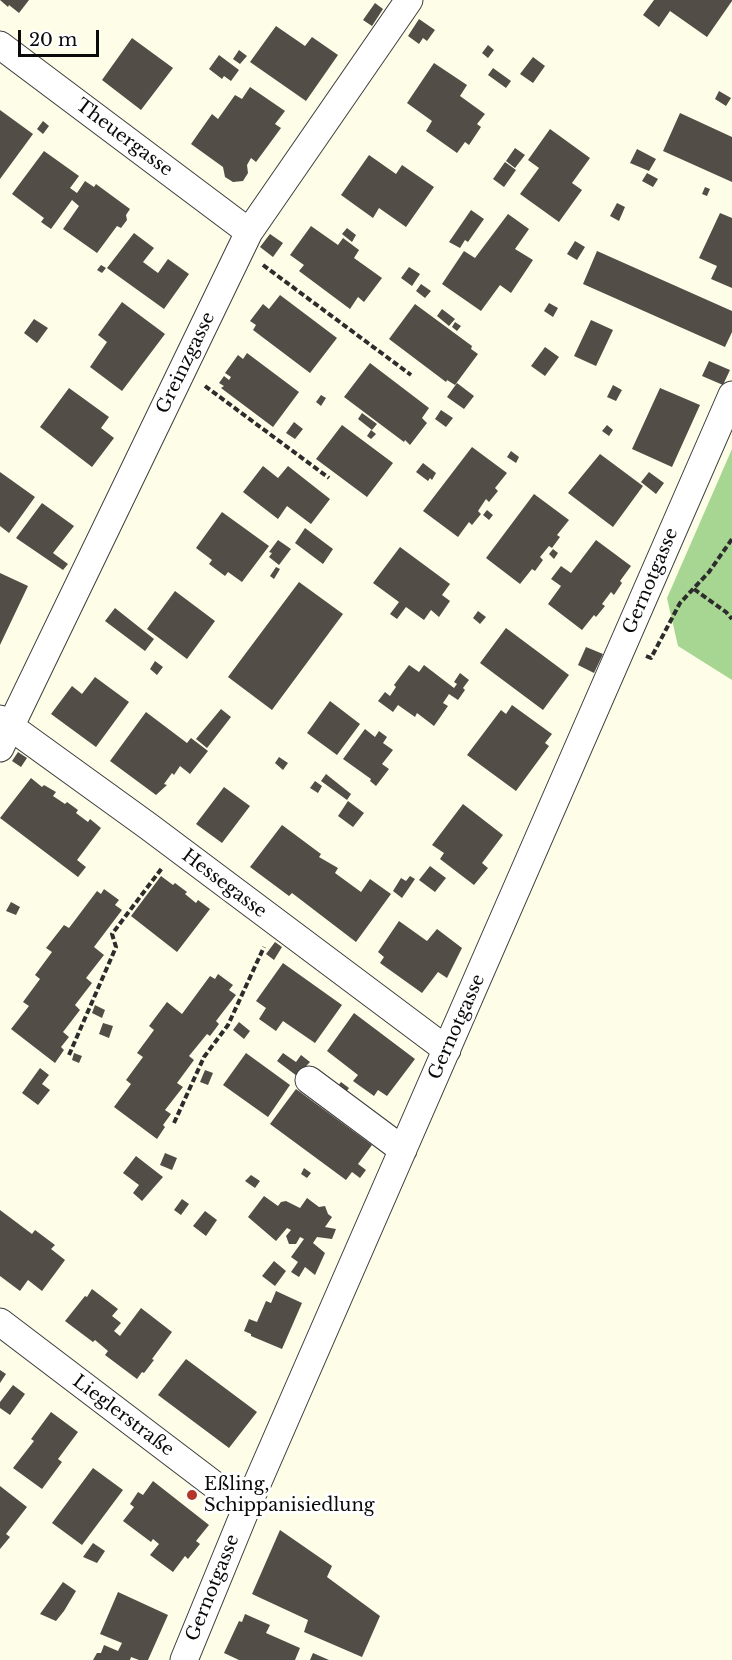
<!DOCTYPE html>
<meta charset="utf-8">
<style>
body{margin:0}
#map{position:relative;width:732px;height:1660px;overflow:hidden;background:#fefde7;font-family:"Libre Baskerville",serif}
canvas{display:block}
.scale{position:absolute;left:18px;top:30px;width:81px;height:27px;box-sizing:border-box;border:3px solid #0a0a0a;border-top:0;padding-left:8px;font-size:18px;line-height:21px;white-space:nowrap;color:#0a0a0a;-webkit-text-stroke:4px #fff;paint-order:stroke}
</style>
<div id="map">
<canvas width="732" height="1660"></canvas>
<div class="scale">20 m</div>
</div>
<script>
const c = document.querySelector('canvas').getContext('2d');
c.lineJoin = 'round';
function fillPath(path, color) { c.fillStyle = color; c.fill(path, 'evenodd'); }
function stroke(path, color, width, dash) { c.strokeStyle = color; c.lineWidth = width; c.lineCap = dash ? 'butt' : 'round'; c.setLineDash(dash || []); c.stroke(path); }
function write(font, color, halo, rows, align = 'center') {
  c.font = font + ' "Libre Baskerville",serif'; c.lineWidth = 6; c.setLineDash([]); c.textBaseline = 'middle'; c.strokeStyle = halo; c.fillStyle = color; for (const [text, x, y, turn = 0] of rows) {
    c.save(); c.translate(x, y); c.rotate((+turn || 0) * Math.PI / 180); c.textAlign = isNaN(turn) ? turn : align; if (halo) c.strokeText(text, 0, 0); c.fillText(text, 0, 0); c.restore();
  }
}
fillPath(new Path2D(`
 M732,449V680L678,646L667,598Z`), '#a7d693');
fillPath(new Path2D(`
 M0,0H29L19,13L9,5L8,7Z
 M654,0H732V1L707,37L670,11L659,27L643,15Z
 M375,3L383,9L372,26L363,20Z
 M419,19L435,30L427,41L423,38L419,44L408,36Z
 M276,26L305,46L312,37L338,55L306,101L250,62Z
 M132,38L173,68L141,110L102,80Z
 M488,45L494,50L488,58L482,53Z
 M239,50L247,56L240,64L233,59Z
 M219,55L239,70L231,81L224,76L222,79L209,69Z
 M533,57L545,66L533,83L520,74Z
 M434,63L467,85L460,96L485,114L477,124L481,127L469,145L465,142L457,153L426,131L432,121L407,103Z
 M493,68L511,81L506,88L488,75Z
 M250,87L285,111L275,124L281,128L256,162L251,158L247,165L248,173L243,181L233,182L225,177L223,167L191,144L212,114L218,119L235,95L242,99Z
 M719,91L731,98L726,106L715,99Z
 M0,110L33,134L0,179Z
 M680,113L732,137V182L663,151Z
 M43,121L49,126L43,134L37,129Z
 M550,129L590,158L572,183L582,190L559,222L520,194L539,168L528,160Z
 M515,148L525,155L515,168L506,161Z
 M637,149L656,159L649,171L630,163Z
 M44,151L79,176L70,188L77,193L85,181L94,187L96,184L130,209L126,215L127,220L121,228L117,226L97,253L63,229L79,206L72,200L51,229L41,222L44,218L12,194Z
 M369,155L396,174L402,165L434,187L406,227L379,208L373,218L341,195Z
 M505,162L516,170L504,187L493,179Z
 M647,173L658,179L653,187L642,181Z
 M705,187L710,189L707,196L702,194Z
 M617,203L625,207L619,221L610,216Z
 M471,210L484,219L468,242L465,240L460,248L449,242Z
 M720,213L732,218V288L711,279L717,266L699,258Z
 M508,214L529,229L515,249L533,260L511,293L500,285L481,311L442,284L464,251L475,258Z
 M311,226L338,245L343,238L359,250L354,258L382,278L364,302L358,297L350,309L299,271L304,265L290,255Z
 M347,228L356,235L352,242L342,234Z
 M134,233L154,248L143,262L158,273L168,259L189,274L164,309L107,268Z
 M270,234L283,243L273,257L260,247Z
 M575,241L585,247L577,260L567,254Z
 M597,251L732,311V332L725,347L583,284Z
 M101,265L106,268L102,273L97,270Z
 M409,267L420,274L412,286L401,278Z
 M421,284L431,291L425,298L416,291Z
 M280,295L337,338L310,373L253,330L256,325L250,321L263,304L269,309Z
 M122,302L165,334L122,391L90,367L107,342L98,335Z
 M549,303L558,308L553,317L544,311Z
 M415,304L472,346L471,349L478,354L455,385L447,380L446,382L389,339Z
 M442,309L455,319L449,326L437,316Z
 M34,319L48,328L37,343L24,333Z
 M591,320L613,330L596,366L574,356Z
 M455,322L461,326L457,331L452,327Z
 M545,347L559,357L545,376L531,366Z
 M247,353L299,392L273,427L221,388L224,386L219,383L224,376L229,380L231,377L225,373L238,355L243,359Z
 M709,361L730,370L723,385L702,376Z
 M370,363L429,408L422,418L427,423L410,445L405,440L404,442L344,397Z
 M457,383L474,396L464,409L447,397Z
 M613,385L622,390L616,401L607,397Z
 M69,388L109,417L101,428L114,438L92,467L40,427Z
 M660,388L700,405L672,467L632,449Z
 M321,395L326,398L321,406L316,402Z
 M441,410L453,418L446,427L435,419Z
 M362,413L377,424L372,430L358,419Z
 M294,422L303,429L295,439L286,433Z
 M342,425L393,463L367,497L316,459Z
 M607,425L613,430L609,436L602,431Z
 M371,430L376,434L371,439L367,436Z
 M472,447L507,473L495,488L498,491L489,502L486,499L478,511L481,514L472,525L469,522L458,537L423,511Z
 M511,451L519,457L516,463L507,457Z
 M600,454L643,486L613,527L568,493Z
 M423,463L436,473L432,480L430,478L428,481L416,472Z
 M263,466L278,478L288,466L330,499L311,524L287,506L278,519L243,492Z
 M0,472L35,497L9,533L0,526Z
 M649,472L664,483L656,494L641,482Z
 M534,494L569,520L557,535L560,537L552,548L549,546L540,557L543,560L535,571L532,569L520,584L486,558Z
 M42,503L74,526L53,553L68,564L63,570L16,538Z
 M487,510L493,515L489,520L483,515Z
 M222,512L269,546L242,582L228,572L225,576L209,564L212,560L196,548Z
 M305,528L333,549L323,564L295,543Z
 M278,540L291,549L279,565L269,557L272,553L269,552Z
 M596,540L631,566L620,581L622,583L614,595L611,592L602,604L605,606L596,617L594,615L582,630L548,604L561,586L551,579L561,566L571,573Z
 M400,547L450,584L442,595L450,601L439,617L431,610L424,620L406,607L397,619L390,614L399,602L373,583Z
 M553,549L558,553L554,559L549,554Z
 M276,567L280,569L274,579L270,576Z
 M0,573L28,586L0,645Z
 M299,582L343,614L272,710L228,677Z
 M175,591L215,621L187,659L147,629Z
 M115,608L154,639L145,651L105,621Z
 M478,611L486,617L480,624L473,618Z
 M506,628L569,675L543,710L480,663Z
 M586,647L603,654L594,673L578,665Z
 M155,661L163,667L157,675L150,669Z
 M409,665L419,672L424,665L454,688L457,684L454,682L460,673L469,680L463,688L465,690L458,700L449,694L443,703L448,706L434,726L417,713L415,717L398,705L393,712L378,701L385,692L390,696L396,687L394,685Z
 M95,677L129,702L96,747L51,714L72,686L82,694Z
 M330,701L360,724L337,755L307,733Z
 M512,705L552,734L545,743L549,746L516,791L467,755L501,710L506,714Z
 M221,709L231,717L207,748L196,739Z
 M146,712L187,743L191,738L208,751L190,774L180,766L174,775L172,773L164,784L167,785L156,795L110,761Z
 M365,729L375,737L379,731L387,737L383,743L393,750L382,764L389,769L376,786L370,781L371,779L343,759Z
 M18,752L27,758L21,767L12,761Z
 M279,757L288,763L283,770L275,763Z
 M326,774L351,794L347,800L321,781Z
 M31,778L42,787L44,785L56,792L53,796L65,804L67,802L78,810L76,813L88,822L90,819L101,828L77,860L86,867L78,877L0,818Z
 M315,781L322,786L318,793L310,788Z
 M224,787L250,806L222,843L196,824Z
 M348,801L364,813L353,827L338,816Z
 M463,804L503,835L482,863L488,868L474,885L440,859L444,853L432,845Z
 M282,825L321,854L319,857L338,868L335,873L361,892L370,879L391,894L356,942L292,893L289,896L250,867Z
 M430,866L446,878L435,892L419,880Z
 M161,876L173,885L175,883L187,892L185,894L196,903L198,900L210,909L177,952L131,916Z
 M410,876L415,879L402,898L393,891L401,878L406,881Z
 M104,889L119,900L115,905L122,910L94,947L104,955L86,978L92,983L75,1005L80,1010L63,1032L69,1037L61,1047L64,1050L55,1063L11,1029L29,1006L23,1002L40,979L35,975L52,952L46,948L64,925L69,928L97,891L101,894Z
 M11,902L20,907L16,915L6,911Z
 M399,921L427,941L437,929L462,948L447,978L438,972L422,993L380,963L384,957L378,952Z
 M275,942L282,947L274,960L266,954Z
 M283,963L342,1005L315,1043L283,1021L276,1031L259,1019L266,1008L256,1001Z
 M218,974L233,985L229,990L236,995L216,1021L219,1024L210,1036L207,1034L189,1056L194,1060L177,1083L183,1087L165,1110L171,1114L163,1125L165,1127L157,1139L114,1107L131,1084L126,1080L143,1057L137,1053L154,1030L149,1026L167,1002L182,1014L210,976L215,979Z
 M95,1005L105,1010L102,1018L92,1013Z
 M354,1013L415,1059L387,1096L378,1090L374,1096L353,1081L358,1075L327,1051Z
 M239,1022L250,1031L244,1039L233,1030Z
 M103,1023L113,1026L109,1038L99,1034Z
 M74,1053L82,1056L79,1063L72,1060Z
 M246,1053L290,1085L268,1117L223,1085Z
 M283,1053L296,1062L301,1055L310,1062L297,1076L277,1061Z
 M40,1068L49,1075L42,1084L50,1090L38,1105L22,1093Z
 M205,1070L213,1073L208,1085L200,1082Z
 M341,1082L349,1088L343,1096L335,1090Z
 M296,1089L372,1145L358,1164L366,1170L360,1178L352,1172L346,1180L270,1124Z
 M165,1153L177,1158L172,1170L160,1165Z
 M136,1156L163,1177L142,1201L133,1193L139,1185L123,1173Z
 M304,1168L311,1173L307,1178L301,1174Z
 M251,1175L260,1181L255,1188L245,1181Z
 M264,1196L278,1206L281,1202L286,1201L300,1208L307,1198L319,1207L325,1206L328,1214L332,1217L325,1227L336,1229L332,1239L317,1237L313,1243L325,1253L315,1275L305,1267L299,1277L291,1272L298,1262L291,1257L304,1239L300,1237L296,1244H289L286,1236L291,1230L287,1228L276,1241L248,1217Z
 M182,1199L189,1204L181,1215L174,1210Z
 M0,1210L32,1234L35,1230L55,1245L51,1249L65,1260L42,1291L28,1280L20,1291L0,1276Z
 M205,1211L217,1220L206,1236L193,1226Z
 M274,1261L286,1271L275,1286L262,1276Z
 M92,1289L118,1309L112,1316L121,1323L114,1331L120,1336L141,1308L172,1332L152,1359L154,1360L144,1373L142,1372L137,1379L105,1355L108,1351L95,1340L93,1342L65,1321L85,1296L87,1297Z
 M276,1291L302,1303L282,1349L251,1336V1334L244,1331L249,1319L257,1322L266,1301L271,1303Z
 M186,1359L257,1412L229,1448L158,1395Z
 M0,1370L6,1374L0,1383Z
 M13,1385L25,1394L10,1415L0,1408V1402Z
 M51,1412L78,1432L58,1459L62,1462L42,1489L13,1468L34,1441L31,1439Z
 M93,1468L123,1490L82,1545L52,1523Z
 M153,1481L209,1525L196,1541L200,1544L188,1559L185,1556L173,1572L150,1555L159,1544L153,1539L151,1542L123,1521L134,1507L130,1504L138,1492L143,1495Z
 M0,1486L27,1507L6,1534L10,1537L0,1549Z
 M280,1530L332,1566L327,1577L380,1616L362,1657L304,1632L308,1620L252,1594Z
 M93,1543L105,1551L97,1563L83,1557Z
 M63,1582L76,1591L64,1611L56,1621L40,1614Z
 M118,1592L168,1615L148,1660H139L131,1657L130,1660H93L97,1653H101L104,1645L118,1651L122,1643L100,1634Z
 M245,1614L270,1625L266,1633L300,1648L295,1660H239L224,1653L239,1621L242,1622Z
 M313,1653L329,1660H310Z`), '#524d47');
const street = new Path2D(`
 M0,45L249,232
 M0,719L148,826L447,1050
 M0,748L249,232L409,0
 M309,1080L403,1150
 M0,1322L246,1509
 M184,1660L246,1509L732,395`);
stroke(street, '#3d3d3d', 29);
stroke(new Path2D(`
 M263,265L411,375
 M205,386L329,478
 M694,589L726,612L732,619
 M646,656L651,658L680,603L709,572L732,539
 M69,1055L116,947L112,934L162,868
 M174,1123L204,1057L228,1025L264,947`), '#2c2c2c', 4, [6, 3]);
stroke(street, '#fff', 27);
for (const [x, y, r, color] of [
 [192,1495,6,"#b33628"]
]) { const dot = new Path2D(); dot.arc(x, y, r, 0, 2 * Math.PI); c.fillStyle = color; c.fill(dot); stroke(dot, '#fff', 2); }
write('18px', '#0a0a0a', '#fff', [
 ["Theuergasse",124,138,37],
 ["Greinzgasse",186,363,-64],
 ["Gernotgasse",651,581,-67],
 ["Hessegasse",224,884,37],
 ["Gernotgasse",457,1027,-66],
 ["Lieglerstraße",123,1416,37],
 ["Gernotgasse",213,1588,-68]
]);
write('18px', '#0a0a0a', '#fff', [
 ["Eßling,",204,1485],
 ["Schippanisiedlung",204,1506]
], 'left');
</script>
